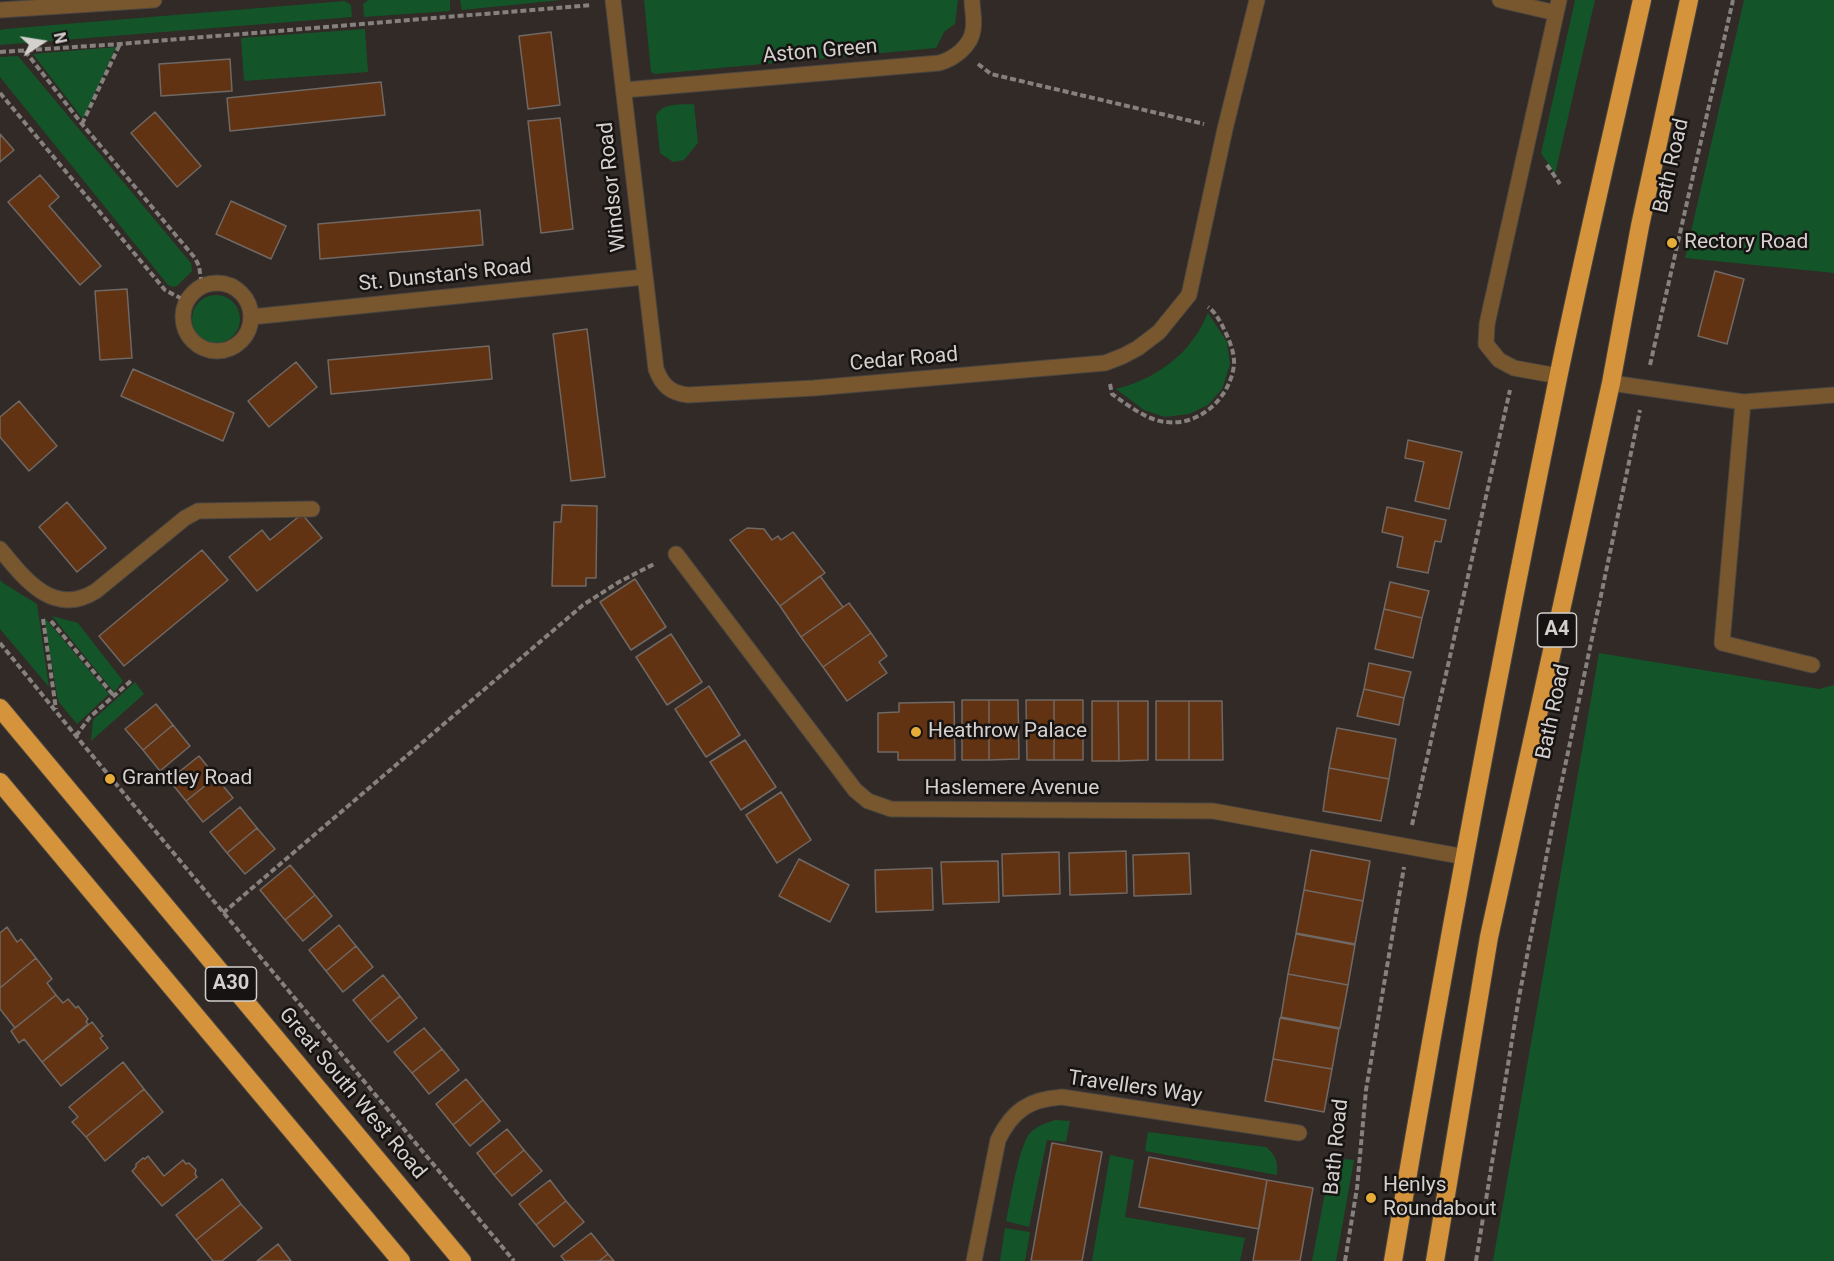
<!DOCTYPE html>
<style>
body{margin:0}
#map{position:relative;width:1834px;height:1261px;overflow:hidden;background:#312a26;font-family:Roboto,sans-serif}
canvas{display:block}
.north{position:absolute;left:12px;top:12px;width:60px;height:60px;-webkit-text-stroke:4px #161312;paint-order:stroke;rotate:78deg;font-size:16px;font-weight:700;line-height:24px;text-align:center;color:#d4d0cd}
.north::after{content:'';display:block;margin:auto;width:21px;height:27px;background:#d4d0cd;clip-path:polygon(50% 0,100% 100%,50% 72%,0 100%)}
</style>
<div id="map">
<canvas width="1834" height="1261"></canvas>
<div class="north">N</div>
</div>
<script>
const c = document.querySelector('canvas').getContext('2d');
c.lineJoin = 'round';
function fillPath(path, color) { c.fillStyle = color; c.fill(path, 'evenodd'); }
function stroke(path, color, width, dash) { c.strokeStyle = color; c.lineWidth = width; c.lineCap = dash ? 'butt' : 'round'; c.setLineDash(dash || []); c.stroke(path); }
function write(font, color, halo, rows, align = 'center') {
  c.font = font + ' Roboto,sans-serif'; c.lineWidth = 5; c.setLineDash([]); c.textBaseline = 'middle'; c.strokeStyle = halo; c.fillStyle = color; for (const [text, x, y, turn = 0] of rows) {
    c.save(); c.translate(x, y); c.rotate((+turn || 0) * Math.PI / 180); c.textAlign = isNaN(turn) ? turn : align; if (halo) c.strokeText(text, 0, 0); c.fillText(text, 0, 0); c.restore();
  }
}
fillPath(new Path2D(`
 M368,0H450V11L364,17L363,4Z
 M460,0H561L462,10Z
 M644,0H958L955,24L944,32L936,48L655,74L651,72Z
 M1575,0H1595L1555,174L1541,153Z
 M1744,0H1834V273L1685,258Z
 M345,1L351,5L352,17L0,45V30L5,29Z
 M365,29L368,72L244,81L241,38Z
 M116,47L83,119L33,54Z
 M18,56L191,263L192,271L177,286L173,287L168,285L0,77V57Z
 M694,104L698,143L684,160L673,162L660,153L656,116C662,102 681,105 694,104Z
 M192 319a24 24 0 1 1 48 0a24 24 0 1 1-48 0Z
 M1208,313L1227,342L1230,364L1222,389L1208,405L1189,414L1165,417L1144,410L1116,389C1146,382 1177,363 1194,338C1200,331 1204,321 1208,313Z
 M0,580L3,583L37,604L49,687L0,629Z
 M52,616L78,623L123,681L114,692Z
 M44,617L109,694L77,724L58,701Z
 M1599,653L1819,689L1834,685V1261H1493Z
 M135,682L144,694L91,741L93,720Z
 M1055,1120L1070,1121L1066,1142L1047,1140L1029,1227L1006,1221C1010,1203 1019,1145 1030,1133C1036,1126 1047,1123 1055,1120Z
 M1148,1132L1266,1147C1276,1155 1278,1162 1277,1175L1145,1151Z
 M1110,1155L1134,1160L1125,1217L1245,1238L1240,1261H1092Z
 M1345,1159L1354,1160L1336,1261H1312L1325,1193H1328L1333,1164Z
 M1005,1228L1030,1232L1025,1261H1000Z`), '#135528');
const building = new Path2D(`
 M551,32L560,105L528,109L519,36Z
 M230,59L232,91L161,96L159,64Z
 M381,82L385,115L230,131L227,98Z
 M155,112L201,166L177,187L131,133Z
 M560,118L573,229L541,233L528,121Z
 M0,134L14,150L0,162Z
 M40,175L59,197L49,206L101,266L80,285L8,202Z
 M231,201L286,226L271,259L216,234Z
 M480,210L483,245L320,259L318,224Z
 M1715,271L1744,279L1727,344L1698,336Z
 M127,289L132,358L100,360L95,291Z
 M587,329L605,477L571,481L553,334Z
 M489,346L492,379L331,394L328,360Z
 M296,362L317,387L269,427L248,401Z
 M133,369L234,413L223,441L121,396Z
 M19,401L57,446L29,471L0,437V417Z
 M1408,440L1462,452L1449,509L1415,501L1424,462L1405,458Z
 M67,502L106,548L77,572L39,527Z
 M562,505L597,506L596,578H586V586H552L554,522H561Z
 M1387,507L1446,520L1441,542L1435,541L1428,573L1397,567L1403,537L1382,532Z
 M302,514L322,538L257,591L229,557L262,530L270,540Z
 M747,528L764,529L772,540L778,536L781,540L793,532L825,573L780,606L730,540Z
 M202,550L228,580L124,666L99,636Z
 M820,576L843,607L801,637L780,606Z
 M635,579L666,627L631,650L600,602Z
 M1390,582L1429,591L1422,618L1384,609Z
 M849,603L871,633L823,667L801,637Z
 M1384,609L1422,618L1413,658L1375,649Z
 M871,633L887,656L879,662L887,673L847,701L823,667Z
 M671,634L702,682L667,705L636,657Z
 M1369,663L1411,672L1404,698L1364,689Z
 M709,686L740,735L706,757L675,709Z
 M1364,689L1404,698L1399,725L1357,716Z
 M962,700H989V760H962Z
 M989,700H1018L1019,759L989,760Z
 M1026,700H1054V760H1027Z
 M1054,700H1083V760H1054Z
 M1092,701H1118L1119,761H1092Z
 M1118,701H1148V760L1119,761Z
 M1156,701H1189V760H1156Z
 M1189,701H1222L1223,760H1189Z
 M954,702L955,760H898V752H878V713L899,712V703Z
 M156,704L173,725L143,750L125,729Z
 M173,725L190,746L160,771L143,750Z
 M1337,728L1396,739L1389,779L1329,768Z
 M745,740L776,787L741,810L710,762Z
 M199,756L216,777L186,801L169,780Z
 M1329,768L1389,779L1381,821L1323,811Z
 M216,777L233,798L203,822L186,801Z
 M781,792L811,840L777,863L746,815Z
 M240,807L257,828L227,853L210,832Z
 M257,828L275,849L245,874L227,853Z
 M1311,850L1370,861L1363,901L1304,890Z
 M1126,851L1127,893L1070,895L1069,853Z
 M1059,852L1060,894L1003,896L1002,854Z
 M1189,853L1191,894L1134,896L1133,855Z
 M799,859L849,885L830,922L779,896Z
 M998,861L999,902L943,904L941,862Z
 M290,865L315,895L285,920L260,890Z
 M932,868L933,910L876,912L875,870Z
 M1304,890L1363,901L1355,944L1296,933Z
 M315,895L332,916L303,941L285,920Z
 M339,925L356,946L326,971L309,950Z
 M7,927L17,942L21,939L36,958L0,988V933Z
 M1296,934L1355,945L1348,985L1288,974Z
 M356,946L373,967L343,992L326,971Z
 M36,958L52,979L47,983L56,995L15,1028L0,1009V988Z
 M1288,974L1348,985L1340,1028L1281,1017Z
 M383,975L400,996L370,1021L353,1000Z
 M56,995L63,1003L68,999L76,1008L78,1006L88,1019L86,1022L88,1024L42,1062L24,1039L19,1043L11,1031Z
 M400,996L417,1018L388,1042L370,1021Z
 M1280,1018L1339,1029L1332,1069L1273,1059Z
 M92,1022L103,1036L100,1038L108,1048L61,1086L42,1062Z
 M424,1028L442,1049L412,1073L394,1052Z
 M442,1049L459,1070L429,1094L412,1073Z
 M1273,1059L1332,1069L1324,1112L1265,1101Z
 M123,1062L144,1089L86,1137L72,1122L78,1117L69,1107Z
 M466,1079L483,1100L453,1125L436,1104Z
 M144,1089L163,1112L105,1161L86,1137Z
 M483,1100L500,1121L470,1146L453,1125Z
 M507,1129L524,1150L494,1175L477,1153Z
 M1052,1143L1102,1152L1082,1261H1031Z
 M524,1150L542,1171L512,1196L494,1175Z
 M148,1156L164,1176L183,1160L186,1164L189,1163L196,1170L195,1174L197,1177L162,1206L132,1171L136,1167V1164L143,1158L145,1159Z
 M1149,1157L1267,1180L1259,1229L1139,1207Z
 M222,1179L241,1204L196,1240L176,1215Z
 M550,1180L566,1201L536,1225L519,1204Z
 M1267,1180L1313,1188L1300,1261H1253Z
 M566,1201L584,1222L554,1247L536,1225Z
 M241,1204L262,1228L222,1261H213L196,1240Z
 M591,1233L608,1254L599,1261H565L561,1256Z
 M278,1244L291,1261H257Z
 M608,1254L614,1261H599Z`);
fillPath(building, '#613313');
stroke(building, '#706864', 1.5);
const minor = new Path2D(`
 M613,0L656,369C662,385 670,393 688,395L814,388L1105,363L1123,356L1138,348L1159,332L1189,295L1225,129L1257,0
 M1500,0L1556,13
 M0,10L154,0
 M624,90L939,63C954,59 971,46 973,30C975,20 972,9 972,0
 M183 317a34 34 0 1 1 68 0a34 34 0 1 1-68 0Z
 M251,317L644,277
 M1558,376L1514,368L1499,360L1486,344L1487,324L1559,0
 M1611,383L1743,402L1834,395
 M1743,402L1722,643L1812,665
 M0,549C24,578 53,618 96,591L185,518L198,511L312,509
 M676,554L855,790L868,801L891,809L1213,811L1465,857
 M974,1261L998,1140C1012,1111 1029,1099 1062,1097L1299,1133`);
const highway = new Path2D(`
 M0,708L462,1261
 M0,782L401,1261
 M1393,1261C1443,966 1498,671 1558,378C1584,252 1614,126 1642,0
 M1435,1261L1489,937L1611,383L1640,226L1689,0`);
stroke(minor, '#4b4541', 17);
stroke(highway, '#4b4541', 20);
stroke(new Path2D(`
 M25,51L82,124L195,258L199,266L202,286
 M0,52L120,44L592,5
 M978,64L991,74L1204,124
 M0,93L165,290L186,301
 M82,124L120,44
 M1547,165L1560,184
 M1650,365L1733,0
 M1110,384L1112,394C1128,405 1146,420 1166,422C1200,426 1230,398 1234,365C1235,352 1228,337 1222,325C1218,318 1215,312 1208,307
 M43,619L56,709
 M51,621L114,696
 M0,643L76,736L514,1261
 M76,736L90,717L133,679
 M1412,825L1510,390
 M223,913L583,605L619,582L656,563
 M1345,1261L1357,1188L1366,1090L1404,867
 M1476,1261L1519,997L1551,833L1640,410`), '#86817e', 4, [6, 3]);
stroke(minor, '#78572e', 15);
stroke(highway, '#d5943c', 18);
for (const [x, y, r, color] of [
 [1672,243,6,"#e7ac37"],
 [916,732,6,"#e7ac37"],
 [110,779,6,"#e7ac37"],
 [1371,1198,6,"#e7ac37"]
]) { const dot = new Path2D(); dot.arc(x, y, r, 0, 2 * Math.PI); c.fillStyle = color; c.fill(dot); stroke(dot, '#161312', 2); }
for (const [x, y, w] of [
 [1557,630,39],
 [231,984,51]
]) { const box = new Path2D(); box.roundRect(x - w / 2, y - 17, w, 34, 4.5); c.fillStyle = '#161312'; c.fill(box); stroke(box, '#d4d0cd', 1.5); }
write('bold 20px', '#d4d0cd', null, [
 ["A4",1557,630],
 ["A30",231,984]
]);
write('21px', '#d4d0cd', '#161312', [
 ["Aston Green",820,52,-5],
 ["Bath Road",1672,166,-77],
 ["Windsor Road",613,187,-96],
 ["St. Dunstan's Road",445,276,-6],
 ["Cedar Road",904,360,-5],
 ["Bath Road",1554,712,-78],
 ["Haslemere Avenue",1012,789],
 ["Travellers Way",1135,1088,8],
 ["Great South West Road",352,1094,50],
 ["Bath Road",1337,1147,-84]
]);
write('21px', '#d4d0cd', '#161312', [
 ["Rectory Road",1684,243],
 ["Heathrow Palace",928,732],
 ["Grantley Road",122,779],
 ["Henlys",1383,1186],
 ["Roundabout",1383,1210]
], 'left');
</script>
